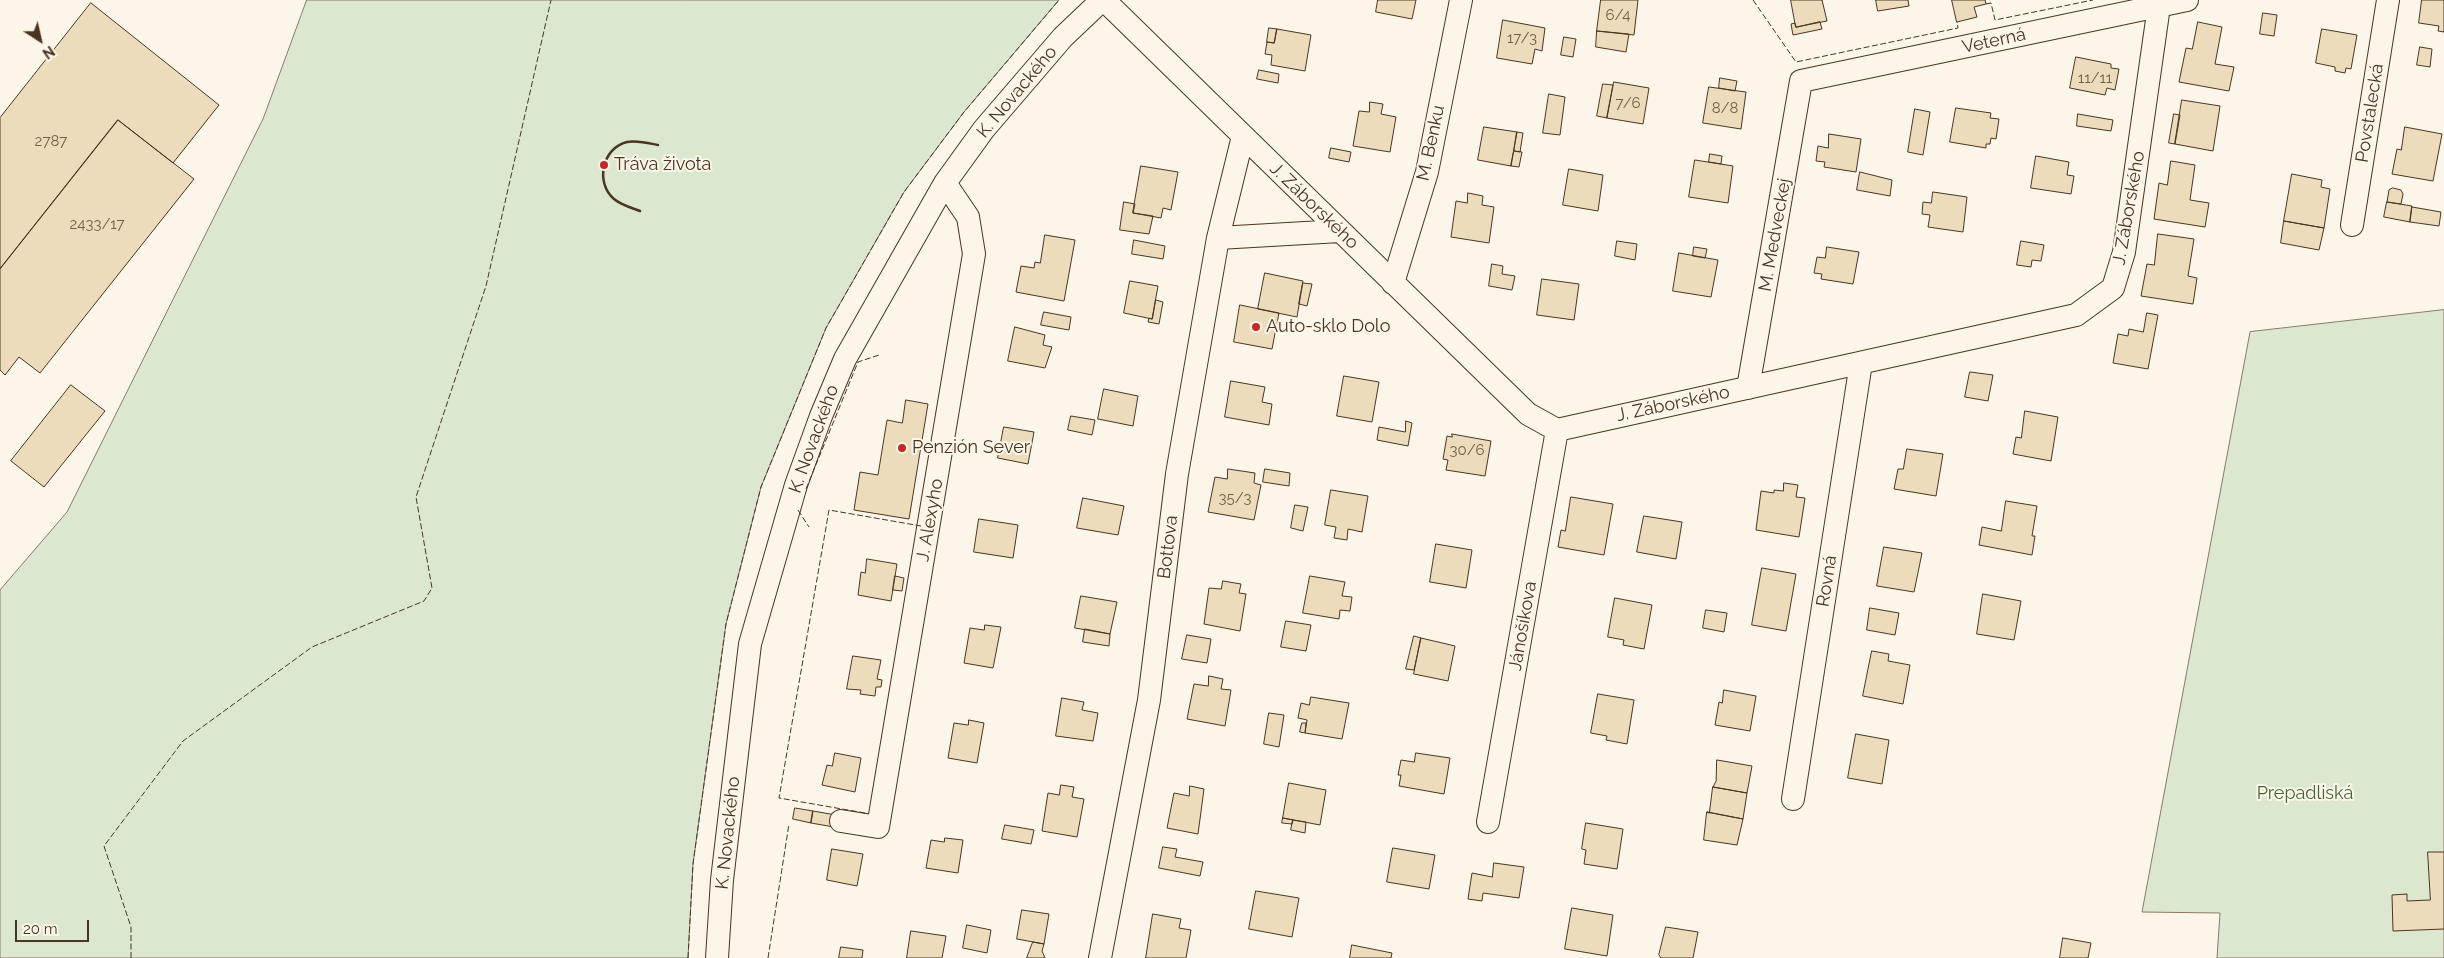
<!DOCTYPE html>
<meta charset="utf-8">
<style>
body{margin:0}
#map{position:relative;width:2444px;height:958px;overflow:hidden;background:#fbf6e9;font-family:Raleway,sans-serif}
canvas{display:block}
.north{position:absolute;left:15px;top:15px;width:50px;height:50px;-webkit-text-stroke:4px #fbf6e9;paint-order:stroke;rotate:145deg;font-size:14px;font-weight:700;line-height:20px;text-align:center;color:#4a3520}
.north::after{content:'';display:block;margin:auto;width:18px;height:22px;background:#4a3520;clip-path:polygon(50% 0,100% 100%,50% 72%,0 100%)}
.scale{position:absolute;left:15px;top:920px;width:74px;height:22px;box-sizing:border-box;border:2px solid #4a3520;border-top:0;padding-left:6px;font-size:15px;line-height:18px;white-space:nowrap;color:#4a3520;-webkit-text-stroke:4px #fbf6e9;paint-order:stroke}
</style>
<div id="map">
<canvas width="2444" height="958"></canvas>
<div class="north">N</div>
<div class="scale">20 m</div>
</div>
<script>
const c = document.querySelector('canvas').getContext('2d');
c.lineJoin = 'round';
function fillPath(path, color) { c.fillStyle = color; c.fill(path, 'evenodd'); }
function stroke(path, color, width, dash) { c.strokeStyle = color; c.lineWidth = width; c.lineCap = dash ? 'butt' : 'round'; c.setLineDash(dash || []); c.stroke(path); }
function write(font, color, halo, rows, align = 'center') {
  c.font = font + ' Raleway,sans-serif'; c.lineWidth = 4; c.setLineDash([]); c.textBaseline = 'middle'; c.strokeStyle = halo; c.fillStyle = color; for (const [text, x, y, turn = 0] of rows) {
    c.save(); c.translate(x, y); c.rotate((+turn || 0) * Math.PI / 180); c.textAlign = isNaN(turn) ? turn : align; if (halo) c.strokeText(text, 0, 0); c.fillText(text, 0, 0); c.restore();
  }
}
const green = new Path2D(`
 M307,0H1059L964,112L904,192L826,328L761,487L726,624L693,864L688,958H0V590L67,512L263,119Z
 M2444,310V958H2217L2220,913L2142,912L2250,332Z`);
fillPath(green, '#dce7d0');
stroke(green, '#887966', 1);
const building = new Path2D(`
 M1378,0H1416L1412,19L1376,12Z
 M1601,0H1638L1634,35L1597,31Z
 M1791,0H1822L1827,21L1796,27Z
 M1876,0H1908L1909,6L1878,11Z
 M1952,0H1985L1986,4L1974,7L1977,17L1957,22Z
 M2422,0H2444V32L2438,31L2439,26L2419,23Z
 M91,3L219,105L173,163L118,120L0,269V118Z
 M2263,13L2277,15L2274,36L2260,34Z
 M1503,20L1545,28L1542,51L1535,49L1532,64L1497,58Z
 M1820,22L1822,29L1793,35L1791,24L1795,23L1796,27Z
 M2198,22L2222,27L2215,64L2234,67L2229,91L2179,82L2186,48L2192,49Z
 M1269,28L1277,29L1274,43L1267,42Z
 M1277,29L1311,35L1305,71L1271,65L1272,55L1265,54L1267,42L1274,43Z
 M2322,29L2357,35L2351,69L2346,68L2345,73L2335,71V67L2316,63Z
 M1597,31L1629,34L1626,52L1596,47Z
 M1564,37L1576,39L1573,57L1561,55Z
 M2420,47L2432,49L2430,67L2417,65Z
 M2076,57L2111,64V68L2119,69L2115,90L2107,88L2105,95L2070,88Z
 M1259,70L1279,74L1278,83L1257,79Z
 M1720,78L1737,81L1735,91L1719,88Z
 M1614,82L1649,88L1643,124L1607,118Z
 M1603,84L1613,85L1607,118L1597,116Z
 M1709,87L1746,92L1741,129L1703,123Z
 M1549,94L1565,97L1560,135L1543,133Z
 M2182,100L2220,106L2213,151L2175,144Z
 M1370,102L1383,104L1381,114L1396,117L1390,152L1353,146L1359,111L1369,112Z
 M1956,108L1991,113L1990,118L1999,119L1996,139L1991,138L1990,144H1986V148L1950,142Z
 M1915,109L1930,112L1923,155L1908,152Z
 M2078,114L2113,120L2111,131L2077,126Z
 M2174,114L2180,115L2175,144L2169,143Z
 M118,120L194,179L40,373L19,357L5,375L0,370V269Z
 M1484,127L1517,132L1511,166L1478,160Z
 M2405,127L2442,134L2433,181L2392,174L2397,149L2401,150Z
 M1517,132L1523,133L1520,152L1514,151Z
 M1829,134L1861,139L1856,172L1824,167L1825,162L1816,161L1818,146L1828,148Z
 M1331,148L1351,152L1349,162L1329,158Z
 M1514,151L1522,152L1519,167L1511,166Z
 M1710,154L1722,156L1721,164L1709,162Z
 M2036,156L2069,162L2067,175L2074,176L2071,194L2031,188Z
 M1695,160L1733,166L1728,203L1689,197Z
 M2171,161L2195,165L2190,200L2209,203L2205,227L2154,219L2159,183L2167,185Z
 M1141,166L1178,172L1171,210L1163,208L1161,218L1133,213Z
 M1569,169L1603,175L1598,211L1563,205Z
 M1860,172L1892,180L1890,196L1857,190Z
 M2292,174L2322,180L2321,187L2330,189L2324,228L2284,221Z
 M2393,188L2401,190L2403,194L2401,204L2387,202L2389,190Z
 M1933,192L1967,197L1963,232L1928,227L1930,215L1922,214L1923,202L1931,203Z
 M1468,193L1483,196L1482,205L1494,207L1489,243L1451,237L1456,201L1467,203Z
 M1124,202L1135,204L1133,213L1153,216L1149,234L1120,230Z
 M2387,202L2412,206L2410,222L2384,217Z
 M2412,207L2441,212L2439,226L2410,222Z
 M2284,221L2324,228L2319,250L2281,243Z
 M2158,234L2194,239L2188,276L2197,278L2193,304L2141,296L2147,264L2154,265Z
 M1045,235L1075,240L1064,301L1016,292L1021,266L1034,268L1035,262L1040,263Z
 M1134,240L1165,246L1163,259L1132,254Z
 M1617,241L1637,244L1635,260L1615,256Z
 M2021,241L2044,245L2041,261L2032,260L2031,267L2017,265Z
 M1694,247L1707,249L1705,258L1693,256Z
 M1827,247L1859,252L1853,284L1821,279L1822,274L1814,273L1817,257L1825,258Z
 M1679,253L1718,260L1711,297L1673,291Z
 M1492,264L1503,266L1502,274L1515,276L1512,290L1489,286Z
 M1265,273L1303,281L1297,317L1258,309Z
 M1542,279L1579,284L1574,320L1537,315Z
 M1130,281L1158,286L1152,319L1124,313Z
 M1303,283L1312,284L1307,306L1299,304Z
 M1156,300L1163,302L1159,324L1148,322L1149,318L1152,319Z
 M1240,305L1279,313L1272,349L1234,342Z
 M1044,312L1071,317L1069,330L1041,325Z
 M2147,313L2158,315L2148,369L2113,363L2118,334L2128,336L2129,329L2143,332Z
 M1015,327L1045,335L1043,345L1052,347L1045,368L1008,361Z
 M1970,372L1993,375L1988,401L1965,397Z
 M1344,376L1379,382L1372,422L1337,416Z
 M1231,381L1265,387L1262,402L1272,404L1269,425L1225,417Z
 M71,385L105,411L44,487L11,461Z
 M1104,389L1138,396L1133,426L1098,419Z
 M906,400L928,404L909,519L854,510L860,472L878,475L887,420L902,423Z
 M2025,411L2058,417L2051,461L2013,454L2016,437L2021,438Z
 M1071,416L1095,420L1092,435L1068,430Z
 M1406,421L1412,423L1408,446L1377,440L1379,427L1405,432Z
 M1004,427L1034,432L1028,464L998,458Z
 M1452,434L1491,441L1485,476L1446,470L1448,460L1443,459L1447,436L1452,437Z
 M1907,449L1943,454L1936,496L1894,489L1898,469H1903Z
 M1228,469L1255,473L1254,483L1261,485L1254,520L1208,512L1215,477L1227,479Z
 M1265,469L1290,473L1289,486L1263,482Z
 M1784,483L1798,485L1796,497L1805,498L1799,537L1756,530L1761,491L1774,493V490L1783,491Z
 M1331,490L1368,496L1362,532L1348,529L1347,540L1334,538L1336,527L1325,525Z
 M1571,497L1613,504L1604,555L1558,547L1561,530L1565,531Z
 M1083,498L1124,506L1118,535L1077,528Z
 M2006,501L2037,506L2032,536H2035L2032,555L1979,545L1982,527L2001,531Z
 M1295,505L1308,507L1303,531L1291,528Z
 M1644,516L1682,522L1676,559L1637,552Z
 M979,519L1018,525L1013,558L974,552Z
 M1436,544L1472,550L1466,588L1430,582Z
 M1884,547L1922,553L1914,592L1877,586Z
 M867,559L897,564L891,601L858,595L861,572L865,573Z
 M1762,568L1796,574L1786,631L1752,625Z
 M895,576L904,578L902,591L893,590Z
 M1310,576L1345,582L1342,596L1352,597L1350,611L1340,610L1339,619L1303,613Z
 M1223,581L1241,584L1239,593L1246,594L1240,631L1204,624L1209,588L1221,589Z
 M1983,594L2021,601L2014,640L1977,634Z
 M1081,596L1117,602L1110,634L1075,628Z
 M1615,598L1652,605L1644,649L1623,645L1624,640L1608,637Z
 M1870,608L1899,613L1895,635L1867,630Z
 M1706,610L1727,613L1724,632L1703,628Z
 M1286,621L1311,625L1306,651L1281,647Z
 M985,625L1001,627L993,668L964,663L970,628L984,630Z
 M1085,629L1110,634L1109,646L1083,642Z
 M1187,635L1211,639L1207,663L1182,659Z
 M1414,636L1421,638L1414,670L1406,669Z
 M1421,638L1455,646L1448,681L1414,674Z
 M1872,651L1889,654L1888,661L1910,665L1903,704L1863,696Z
 M853,656L881,660L877,679L882,680L881,687H876L875,696L860,694L861,690L847,689Z
 M1209,676L1223,679L1221,689L1231,690L1225,726L1187,719L1194,684L1208,686Z
 M1724,690L1756,696L1750,731L1715,725L1719,702L1722,703Z
 M1598,694L1634,700L1627,744L1606,740L1607,736L1591,733Z
 M1311,697L1349,703L1342,739L1305,733L1307,720L1298,718L1301,703L1309,705Z
 M1062,698L1084,702L1082,710L1098,713L1093,741L1056,736Z
 M1269,713L1284,715L1279,747L1264,744Z
 M969,720L984,723L977,763L948,758L954,723L968,725Z
 M1302,723H1306L1305,733L1300,732Z
 M1856,734L1889,740L1882,784L1848,778Z
 M835,753L861,758L855,792L822,785L827,765L832,766Z
 M1416,753L1450,758L1444,794L1399,786L1401,775H1398L1401,760L1414,762Z
 M1717,760L1752,766L1747,793L1713,787L1716,781Z
 M1289,783L1326,790L1320,825L1283,818Z
 M1061,785L1074,787L1072,797L1084,799L1077,837L1042,831L1048,793L1059,795Z
 M1190,786L1204,789L1198,834L1167,828L1174,793L1189,796Z
 M1713,787L1747,793L1743,819L1707,812L1709,813Z
 M795,808L813,811L811,823L793,819Z
 M813,811L836,815L834,827L811,823Z
 M1707,812L1743,819L1737,845L1704,840Z
 M1283,818L1293,820L1292,824L1282,823Z
 M1293,820L1306,822L1305,833L1291,830Z
 M1586,823L1623,829L1617,869L1584,864L1586,850L1582,849Z
 M1005,825L1034,830L1031,844L1002,839Z
 M945,838L963,840L958,873L926,868L931,840L944,842Z
 M1163,847L1177,849L1175,857L1203,862L1200,876L1159,868Z
 M1393,848L1435,855L1429,889L1387,882Z
 M832,849L863,854L857,886L827,880Z
 M2428,852H2444V929L2393,931L2392,895L2407,894V901L2430,900Z
 M1494,863L1524,867L1519,898L1483,893L1482,901L1468,899L1472,873L1492,877Z
 M1256,891L1299,898L1292,937L1249,929Z
 M1572,908L1613,915L1607,956L1565,949Z
 M1022,910L1049,914L1044,944L1017,939Z
 M1153,914L1181,919L1179,928L1191,930L1186,958H1146Z
 M967,925L991,930L987,953L963,948Z
 M1666,927L1698,932L1693,958H1661L1659,955Z
 M911,931L946,936L942,958H907Z
 M2063,938L2091,943L2088,958H2060Z
 M1033,942L1044,944L1042,951L1045,958H1027Z
 M1352,945L1392,953L1391,958H1350Z
 M841,947L863,950L862,958H839Z`);
fillPath(building, '#ecdcbc');
stroke(building, '#4a3520', 1);
const minor = new Path2D(`
 M1104,0L1528,414L1557,430L2076,315L2113,288L2124,252L2159,6
 M2352,225L2388,0
 M1218,238L1340,231
 M1393,283L1427,172L1461,0
 M1748,388L1801,81L2187,0
 M1793,799L1861,363
 M841,821L878,827L974,254L968,217L945,183
 M1488,822L1557,430
 M717,958L722,880L750,644L796,485L821,416L845,359L945,183L984,129L1063,37L1102,0
 M1100,958L1149,700L1177,474L1218,238L1243,136`);
stroke(minor, '#4a3520', 24);
stroke(minor, '#fbf6e9', 22);
stroke(new Path2D(`
 M1753,0L1796,62L1958,28L1957,22
 M1986,4L1991,3L1995,20L2093,0
 M806,489L858,362L879,355
 M798,510L809,527
 M865,813L779,798L829,510L921,526
 M131,958V927L104,846L183,741L312,647L424,601L432,588L416,497L486,286L551,0
 M688,958L693,864L726,624L761,487L826,328L904,192L964,112L1059,0
 M768,958L789,824`), '#4a3520', 1, [6, 2.5]);
stroke(new Path2D(`
 M640,211C632,208 621,205 614,199C595,183 602,148 627,142C637,140 648,143 658,145`), '#4a3520', 2.5);
for (const [x, y, r, color] of [
 [604,165,5,"#c62828"],
 [1256,327,5,"#c62828"],
 [902,448,5,"#c62828"]
]) { const dot = new Path2D(); dot.arc(x, y, r, 0, 2 * Math.PI); c.fillStyle = color; c.fill(dot); stroke(dot, '#fbf6e9', 2); }
write('15px', '#725f47', null, [
 ["6/4",1618,15],
 ["17/3",1522,38],
 ["11/11",2095,78],
 ["7/6",1628,103],
 ["8/8",1725,108],
 ["2787",51,141],
 ["2433/17",97,224],
 ["30/6",1467,450],
 ["35/3",1235,498]
]);
write('18px', '#4a3520', '#fbf6e9', [
 ["Veterná",1994,41,-12],
 ["K. Novackého",1017,92,-50],
 ["Povstalecká",2370,113,-81],
 ["M. Benku",1431,143,-78],
 ["J. Záborského",1314,206,44],
 ["J. Záborského",2129,208,-80],
 ["M. Medveckej",1775,235,-80],
 ["J. Záborského",1673,404,-12],
 ["K. Novackého",814,439,-70],
 ["J. Alexyho",930,520,-80],
 ["Bottova",1168,547,-83],
 ["Rovná",1827,581,-81],
 ["Jánošíkova",1523,626,-80],
 ["K. Novackého",728,833,-84]
]);
write('18px', '#4a3520', '#fbf6e9', [
 ["Tráva života",614,165],
 ["Auto-sklo Dolo",1266,327],
 ["Penzión Sever",912,448]
], 'left');
write('18px', '#436837', '#fbf6e9', [
 ["Prepadliská",2305,794]
]);
</script>
